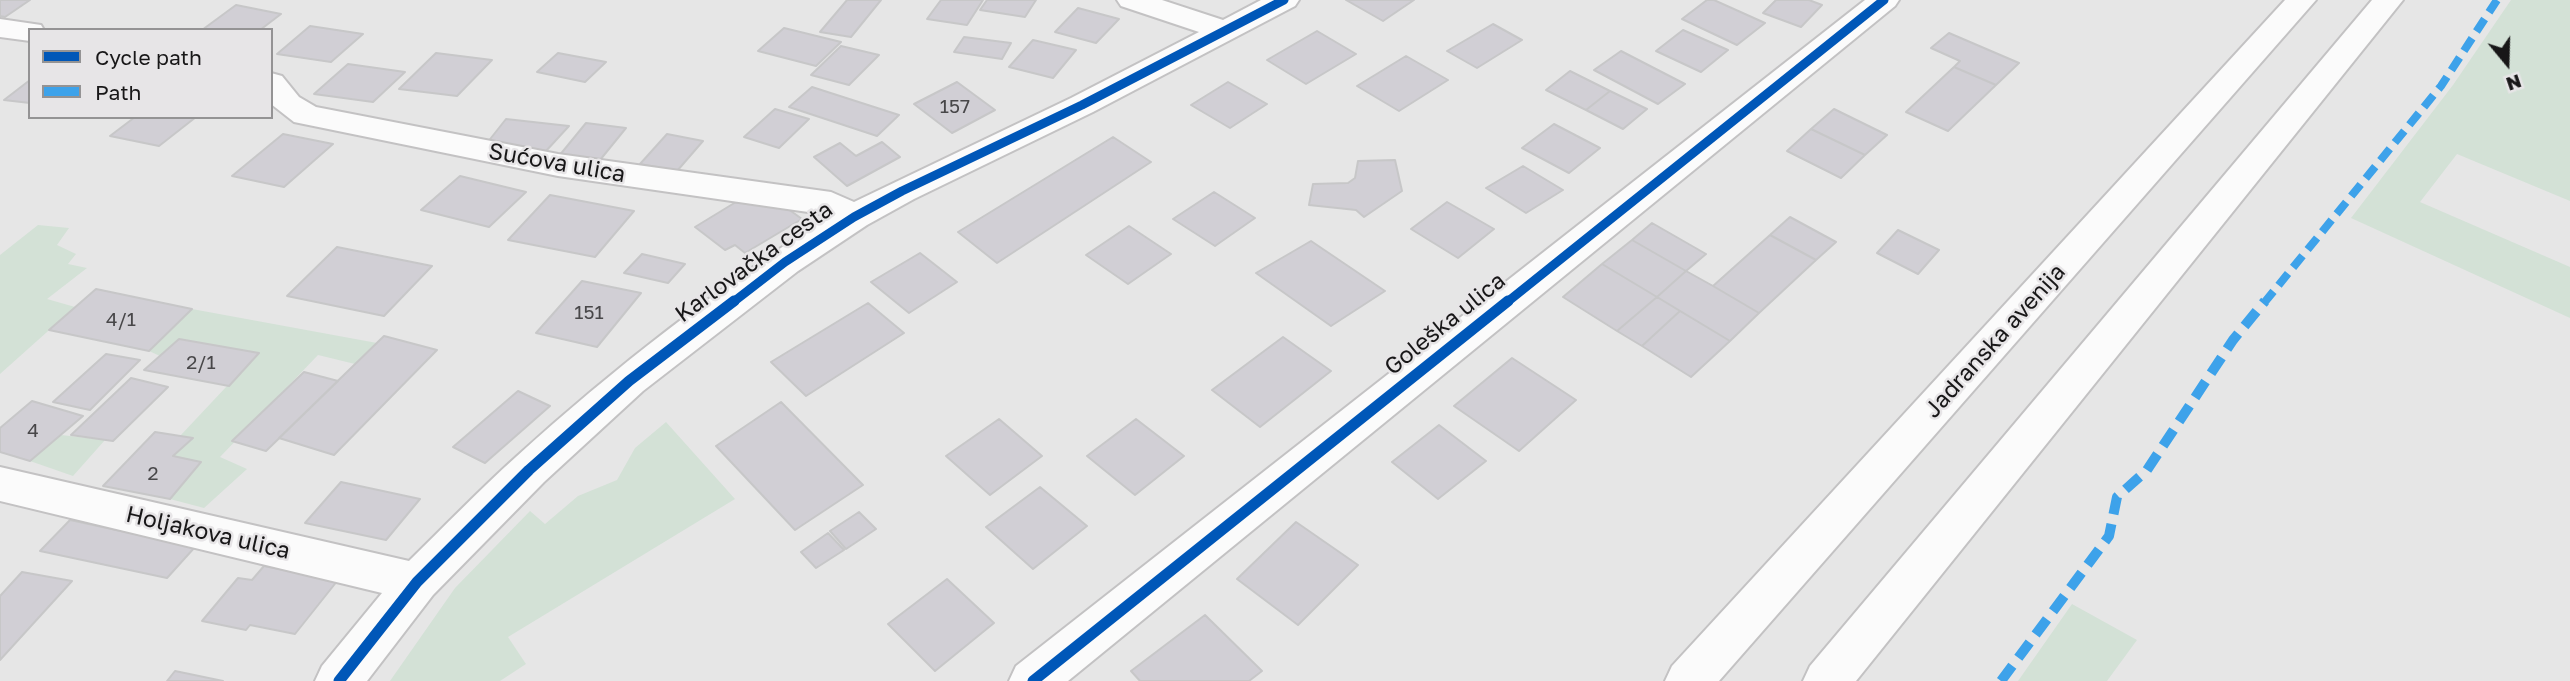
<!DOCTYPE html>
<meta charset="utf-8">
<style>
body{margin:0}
#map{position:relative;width:2570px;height:681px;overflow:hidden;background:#e6e6e6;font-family:"Golos Text",sans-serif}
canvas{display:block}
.legend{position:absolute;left:28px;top:28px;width:245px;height:91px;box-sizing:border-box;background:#e7e5e7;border:2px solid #949394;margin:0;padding:9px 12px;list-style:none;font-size:21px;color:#181718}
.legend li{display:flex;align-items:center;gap:14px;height:35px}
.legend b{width:35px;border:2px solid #949394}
.north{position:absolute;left:2472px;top:28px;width:70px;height:70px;-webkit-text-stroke:5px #e7e5e7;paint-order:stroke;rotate:161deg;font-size:19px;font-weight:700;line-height:28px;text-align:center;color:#181718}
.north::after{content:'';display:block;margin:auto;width:24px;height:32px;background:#181718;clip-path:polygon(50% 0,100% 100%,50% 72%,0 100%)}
</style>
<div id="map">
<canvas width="2570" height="681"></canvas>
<ul class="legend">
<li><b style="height:9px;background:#0057b8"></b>Cycle path</li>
<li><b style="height:9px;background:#3da2ea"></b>Path</li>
</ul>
<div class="north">N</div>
</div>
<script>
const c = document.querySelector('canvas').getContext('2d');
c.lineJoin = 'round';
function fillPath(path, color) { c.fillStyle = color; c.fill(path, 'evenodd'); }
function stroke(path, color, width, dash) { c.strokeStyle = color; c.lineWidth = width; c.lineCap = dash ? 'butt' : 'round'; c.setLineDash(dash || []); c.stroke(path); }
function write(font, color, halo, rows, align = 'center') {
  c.font = font + ' "Golos Text",sans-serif'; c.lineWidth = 5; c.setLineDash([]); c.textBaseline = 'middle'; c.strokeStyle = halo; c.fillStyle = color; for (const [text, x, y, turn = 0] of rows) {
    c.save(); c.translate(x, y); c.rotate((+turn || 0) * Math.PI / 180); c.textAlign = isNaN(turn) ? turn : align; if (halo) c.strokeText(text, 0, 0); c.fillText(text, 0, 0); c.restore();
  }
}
fillPath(new Path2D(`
 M2511,0H2570V201L2457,154L2420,202L2570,267V318L2351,218L2453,85Z
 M38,225L69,228L57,245L76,254L68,264L87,268L47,299L75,307L0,374V255Z
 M192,309L377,343L355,364L318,355L220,457L247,469L204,508L170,499L201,463L173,456L192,438L180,436L258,353L179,339L160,356L149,351Z
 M666,422L735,499L508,637L526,664L500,681H390L455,588L530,511L545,524L578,496L617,480L635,448Z
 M61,435L105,440L73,476L30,461Z
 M2072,604L2137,640L2107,681H2018Z`), '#d3e1d6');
const building = new Path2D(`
 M0,0H30L5,17L0,16Z
 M847,0H881L851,37L820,32Z
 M941,0H983L967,25L927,19Z
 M987,0H1036L1025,17L980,10Z
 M1346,0H1414L1383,21Z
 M1707,0H1714L1765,23L1737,45L1682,19Z
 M1776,0H1809L1822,5L1801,27L1763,13Z
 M236,5L281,14L260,30H202Z
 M1078,8L1119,19L1096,43L1055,32Z
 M1493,24L1522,40L1477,68L1447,51Z
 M310,26L363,34L331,62L277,54Z
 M784,28L841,42L816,66L758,51Z
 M1683,30L1728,50L1701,72L1656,51Z
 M1317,31L1356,54L1306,84L1267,60Z
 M1949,33L2019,63L1996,85L1954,67L1960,61L1931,48Z
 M964,37L1011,43L1002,59L954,52Z
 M1033,40L1076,50L1053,78L1009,67Z
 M841,46L879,55L849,85L811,75Z
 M1621,51L1685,84L1658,104L1594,70Z
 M436,53L492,60L457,96L399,89Z
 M558,53L606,62L585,82L537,72Z
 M1406,56L1448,80L1399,111L1357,86Z
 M348,64L405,72L373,102L314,94Z
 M1954,67L1996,85L1948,131L1906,112Z
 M1570,71L1610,91L1586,110L1546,90Z
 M30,80V103L4,100Z
 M957,82L995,110L952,133L914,104Z
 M1228,82L1267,104L1230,128L1191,105Z
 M812,87L899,115L877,136L789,107Z
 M1610,91L1647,109L1623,129L1586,110Z
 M775,109L809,119L779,148L744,137Z
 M1834,109L1887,135L1865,155L1811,129Z
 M135,117H196L159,146L110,136Z
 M506,119L569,126L546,151L487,143Z
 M586,123L626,128L600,160L559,156Z
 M1554,124L1600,148L1569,173L1522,148Z
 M1811,129L1865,155L1841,178L1787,151Z
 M283,134L333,144L284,187L232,176Z
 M667,134L703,141L677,171L640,164Z
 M1113,137L1151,162L997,263L958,232Z
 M882,142L900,157L847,186L814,157L840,143L856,156Z
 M1395,160L1402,191L1364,217L1356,210L1309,205L1313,184L1348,183L1355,178L1358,161Z
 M1523,166L1563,190L1526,213L1486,188Z
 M460,176L526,192L489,227L421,210Z
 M1214,192L1255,218L1215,246L1173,219Z
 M550,195L634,211L595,257L508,240Z
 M736,202L784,206L802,219L745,253L735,245L725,250L695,227Z
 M1447,202L1494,229L1458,258L1411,229Z
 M1790,217L1836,242L1816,260L1770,235Z
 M1652,223L1706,254L1686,271L1632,240Z
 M1129,226L1171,254L1128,284L1086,255Z
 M1898,230L1939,250L1918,274L1877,253Z
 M1770,235L1816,260L1759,313L1713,286Z
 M1632,240L1686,271L1657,297L1602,264Z
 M1311,241L1385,291L1331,326L1256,273Z
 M337,247L432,266L384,316L287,296Z
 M920,253L957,282L909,313L871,282Z
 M642,254L685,264L668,283L624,273Z
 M1602,264L1657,297L1617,331L1563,297Z
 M1686,271L1713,286L1759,313L1730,341L1657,297Z
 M582,281L641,293L597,347L536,333Z
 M96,289L192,309L149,351L49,330Z
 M1657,297L1680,311L1642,346L1617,331Z
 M868,303L904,333L806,396L771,362Z
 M1680,311L1730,341L1691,377L1642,346Z
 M384,336L437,350L334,455L279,438Z
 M1283,337L1331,371L1260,427L1212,390Z
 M179,339L259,353L229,386L144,370Z
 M106,354L140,360L90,410L53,402Z
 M1512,358L1576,400L1519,451L1454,406Z
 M304,372L338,381L266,451L232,441Z
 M131,378L168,387L113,441L71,435Z
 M518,391L550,406L485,463L453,447Z
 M32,401L83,416L30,461L0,452V428Z
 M781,402L863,485L795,530L716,446Z
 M999,419L1042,456L990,495L946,456Z
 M1136,419L1184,456L1135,495L1087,456Z
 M1439,425L1486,461L1438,499L1392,462Z
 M155,432L193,438L173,456L201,462L170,499L103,486Z
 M341,482L420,499L386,540L305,523Z
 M1040,487L1087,526L1033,569L986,527Z
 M859,512L876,529L846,549L830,531Z
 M70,520L195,547L167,578L40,551Z
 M1296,522L1358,565L1298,625L1237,579Z
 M828,533L844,550L816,568L801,552Z
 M264,566L338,580L295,634L250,625L246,630L202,621L238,578L252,580Z
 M22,572L72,581L0,660V596Z
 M947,579L994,623L935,671L888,624Z
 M1205,615L1262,671L1249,681H1140L1131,671Z
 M175,671L223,681H167Z`);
fillPath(building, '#d1cfd5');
stroke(building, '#c7c7c8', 2);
const minor = new Path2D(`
 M1117,0H1162L1223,20L1261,0H1299L1295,6L1093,112L914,199L867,225L798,271L643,391L544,482L433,595L367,681H315L322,666L382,593L0,501V467L409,561C444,527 479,490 516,457C613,369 717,288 828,217L822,214L558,176L294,122L271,104V73L282,76L299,97L316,107L558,154L831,192L854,202L1071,98L1199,32L1121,6Z
 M1865,0H1899L1895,6L1068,681H1009L1016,666Z
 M0,19L41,25L44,30H30V41L0,37Z`);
const major = new Path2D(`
 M2285,0H2316L1719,681H1665L1672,666Z
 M2372,0H2403L1856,681H1803L1810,666Z`);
stroke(minor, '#c3c2c3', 4);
stroke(major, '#c3c2c3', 4);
fillPath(minor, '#fbfbfb');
fillPath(major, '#fbfbfb');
stroke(new Path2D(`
 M2264,303L2441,86L2497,0`), '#3da2ea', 8, [15, 8]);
stroke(new Path2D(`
 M2001,681L2109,536L2117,497L2147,470L2233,340L2265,301`), '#3da2ea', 10, [19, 10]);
stroke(new Path2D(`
 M732,303L785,262L854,217L902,191L1082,105L1284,0
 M1506,303L1884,0`), '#0057b8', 9);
stroke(new Path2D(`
 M339,681L417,582L529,470L629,381L734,301
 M1033,681L1508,301`), '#0057b8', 11);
write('19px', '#484749', null, [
 ["157",955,107],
 ["151",589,313],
 ["4/1",121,320],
 ["2/1",201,363],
 ["4",33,431],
 ["2",153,474]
]);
write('23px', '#181718', '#e7e5e7', [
 ["Sućova ulica",557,163,10],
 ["Karlovačka cesta",754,262,-36],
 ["Goleška ulica",1445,324,-39],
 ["Jadranska avenija",1995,341,-48],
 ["Holjakova ulica",208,533,13]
]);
</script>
